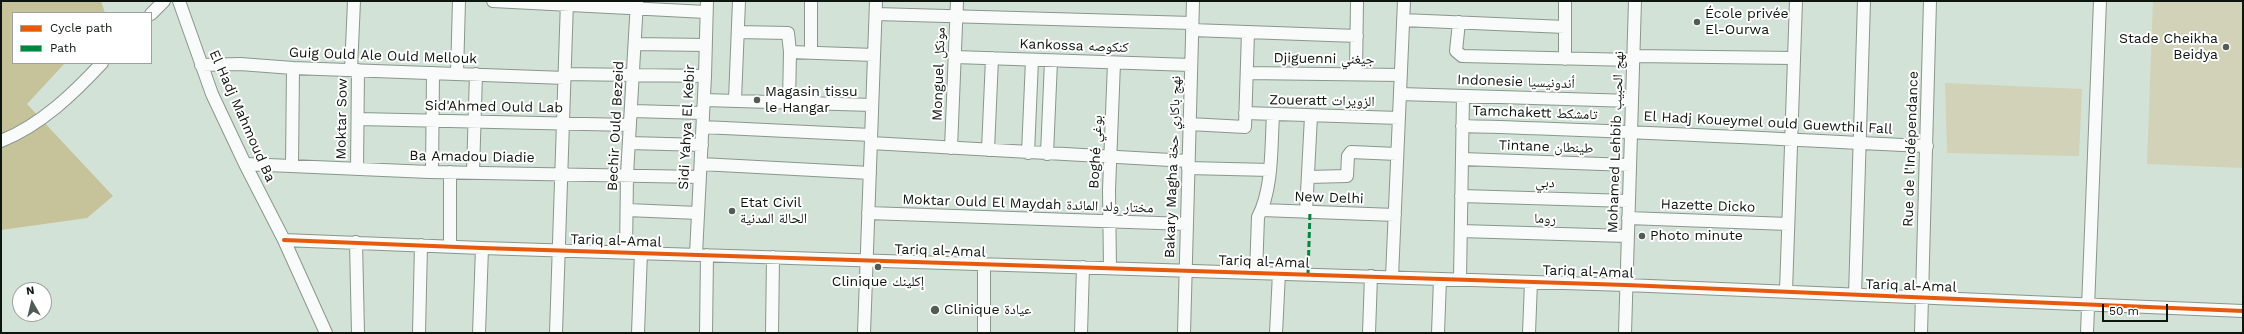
<!DOCTYPE html>
<meta charset="utf-8">
<style>
body{margin:0}
#map{position:relative;width:2244px;height:334px;overflow:hidden;background:#d2e2d6;font-family:"Work Sans",sans-serif}
canvas{display:block}
.frame{position:absolute;inset:0;border:2px solid #0c150e;pointer-events:none}
.legend{position:absolute;left:12px;top:12px;width:140px;height:52px;box-sizing:border-box;background:#fff;border:1px solid #9ea19f;margin:0;padding:5px 7px;list-style:none;font-size:12px;color:#0c150e}
.legend li{display:flex;align-items:center;gap:8px;height:20px}
.legend b{width:20px;border:1px solid #9ea19f}
.north{position:absolute;left:12px;top:282px;width:40px;height:40px;box-sizing:border-box;background:#fff;border:1px solid #9ea19f;border-radius:50%;rotate:352deg;font-size:11px;font-weight:700;line-height:16px;text-align:center;color:#0c150e}
.north::after{content:'';display:block;margin:auto;width:14px;height:18px;background:#515d54;clip-path:polygon(50% 0,100% 100%,50% 72%,0 100%)}
.scale{position:absolute;left:2102px;top:304px;width:66px;height:18px;box-sizing:border-box;border:2px solid #0c150e;border-top:0;padding-left:5px;font-size:12px;line-height:14px;white-space:nowrap;color:#0c150e;-webkit-text-stroke:3px #fff;paint-order:stroke}
</style>
<div id="map">
<canvas width="2244" height="334"></canvas>
<div class="frame"></div>
<ul class="legend">
<li><b style="height:5px;background:#e8590c"></b>Cycle path</li>
<li><b style="height:5px;background:#00873e"></b>Path</li>
</ul>
<div class="north">N</div>
<div class="scale">50 m</div>
</div>
<script>
const c = document.querySelector('canvas').getContext('2d');
c.lineJoin = 'round';
function fillPath(path, color) { c.fillStyle = color; c.fill(path, 'evenodd'); }
function stroke(path, color, width, dash) { c.strokeStyle = color; c.lineWidth = width; c.lineCap = dash ? 'butt' : 'round'; c.setLineDash(dash || []); c.stroke(path); }
function write(font, color, halo, rows, align = 'center') {
  c.font = font + ' "Work Sans","Noto Naskh Arabic",sans-serif'; c.lineWidth = 4; c.setLineDash([]); c.textBaseline = 'middle'; c.strokeStyle = halo; c.fillStyle = color; for (const [text, x, y, turn = 0] of rows) {
    c.save(); c.translate(x, y); c.rotate((+turn || 0) * Math.PI / 180); c.textAlign = isNaN(turn) ? turn : align; if (halo) c.strokeText(text, 0, 0); c.fillText(text, 0, 0); c.restore();
  }
}
fillPath(new Path2D(`
 M2153,1H2243V168L2147,164Z
 M1945,83L2082,89L2079,156L1947,153Z`), '#d1d2b7');
fillPath(new Path2D(`
 M1,1H101L105,13H13V63H65L27,104L113,196L87,218L1,230Z`), '#c6c299');
const minor = new Path2D(`
 M179,1L212,94L245,164L284,240L326,333
 M493,1L706,12
 M151,14L164,1
 M876,14L1192,23
 M1403,20L1565,27
 M1459,22L1456,51L1462,56L1633,60
 M1192,30L1357,36
 M738,32L788,33L790,52L789,102
 M636,44L706,45
 M790,52L874,55
 M811,52V1
 M1634,56L1793,58
 M955,57L1191,65
 M1565,59V1
 M201,65L240,64L293,68L565,78
 M351,70L354,1
 M1247,73L1401,75
 M457,74L459,1
 M565,74L705,76
 M1356,74L1357,1
 M1400,94L1632,101
 M704,100L872,105
 M735,100L739,1
 M632,111L703,113
 M1245,113L1399,118
 M358,119L630,125
 M1189,124L1245,127L1248,32
 M1462,126C1617,130 1772,139 1927,146
 M703,127L871,135
 M1,141C41,125 73,94 102,63
 M630,143L702,145
 M871,143L1188,161
 M951,148L957,1
 M988,150L992,58
 M1028,153L1032,60
 M1047,154L1051,61
 M1462,159L1630,165
 M245,164L429,172L700,177
 M701,164L870,173
 M292,166L293,68
 M1188,168L1270,170
 M357,169L358,70
 M432,172L433,73
 M473,172L476,74
 M1308,177L1347,176L1348,156L1351,152L1397,154
 M1461,196L1629,201
 M627,210L698,213
 M1262,210L1395,215
 M1306,212L1311,116
 M868,213L1187,224
 M1628,218L1788,224
 M1461,231L1627,236
 M284,240L482,248L1626,285L2243,311
 M356,242L358,333
 M450,246V172
 M626,252L627,175L637,1
 M696,254L705,76L707,1
 M1110,268L1109,190L1114,63
 M1256,273L1258,217C1273,189 1271,146 1273,115
 M1392,277L1404,1
 M1460,279L1463,96
 M1786,291L1796,1
 M1855,295L1864,1
 M419,333L421,245
 M479,333L482,248
 M556,333L567,1
 M638,333L641,252
 M706,333L707,255
 M772,333L773,257
 M864,333L876,1
 M984,333V264
 M1081,333L1083,267
 M1184,333L1193,1
 M1276,333L1279,273
 M1369,333L1371,276
 M1438,333L1440,279
 M1529,333L1531,282
 M1625,333L1635,1
 M1921,333L1930,1
 M2087,333L2100,1`);
stroke(minor, '#8a968d', 14);
stroke(minor, '#f8fbf9', 12);
stroke(new Path2D(`
 M1308,274L1310,212`), '#00873e', 3, [6, 3]);
stroke(new Path2D(`
 M284,240L482,248L1626,285L2243,311`), '#e8590c', 4);
for (const [x, y, r, color] of [
 [1697,22,4,"#515d54"],
 [2226,47,4,"#515d54"],
 [757,100,4,"#515d54"],
 [732,211,4,"#515d54"],
 [1642,236,4,"#515d54"],
 [878,267,4,"#515d54"],
 [935,310,5,"#515d54"]
]) { const dot = new Path2D(); dot.arc(x, y, r, 0, 2 * Math.PI); c.fillStyle = color; c.fill(dot); stroke(dot, '#fff', 1.5); }
write('14px', '#0c150e', '#fff', [
 ["École privée",1705,14],
 ["El-Ourwa",1705,30],
 ["Stade Cheikha",2218,39,"right"],
 ["Beidya",2218,55,"right"],
 ["Magasin tissu",765,92],
 ["le Hangar",765,108],
 ["Etat Civil",740,203],
 ["الحالة المدنية",740,219],
 ["Photo minute",1650,236],
 ["Clinique إكلينك",878,282,"center"],
 ["Clinique عيادة",944,310]
], 'left');
write('14px', '#0c150e', '#fff', [
 ["Kankossa كنكوصه",1074,46,2],
 ["Guig Ould Ale Ould Mellouk",383,56,2],
 ["Djiguenni جيغني",1324,59,1],
 ["Monguel مونكل",939,74,-88],
 ["Indonesie أندونيسيا",1516,82,2],
 ["Zoueratt الزويرات",1322,101,1],
 ["Sid'Ahmed Ould Lab",494,107,1],
 ["Tamchakett تامشكط",1535,113,2],
 ["El Hadj Mahmoud Ba",242,116,66],
 ["Moktar Sow",342,119,-89],
 ["El Hadj Koueymel ould Guewthil Fall",1768,123,3],
 ["Bechir Ould Bezeid",616,126,-87],
 ["Sidi Yahya El Kebir",687,127,-87],
 ["Mohamed Lehbib نهج الحبيب",1616,142,-88],
 ["Tintane طينطان",1546,147,2],
 ["Rue de l'Indépendance",1911,149,-88],
 ["Boghé بوغي",1096,152,-87],
 ["Ba Amadou Diadie",472,157,1],
 ["Bakary Magha نهج باكاري حخة",1173,167,-88],
 ["دبي",1545,183,2],
 ["New Delhi",1329,198,2],
 ["Moktar Ould El Maydah مختار ولد المائدة",1028,204,2],
 ["Hazette Dicko",1708,206,2],
 ["روما",1545,219,2],
 ["Tariq al-Amal",616,241,2],
 ["Tariq al-Amal",940,251,2],
 ["Tariq al-Amal",1264,262,2],
 ["Tariq al-Amal",1588,272,2],
 ["Tariq al-Amal",1911,286,2]
]);
</script>
